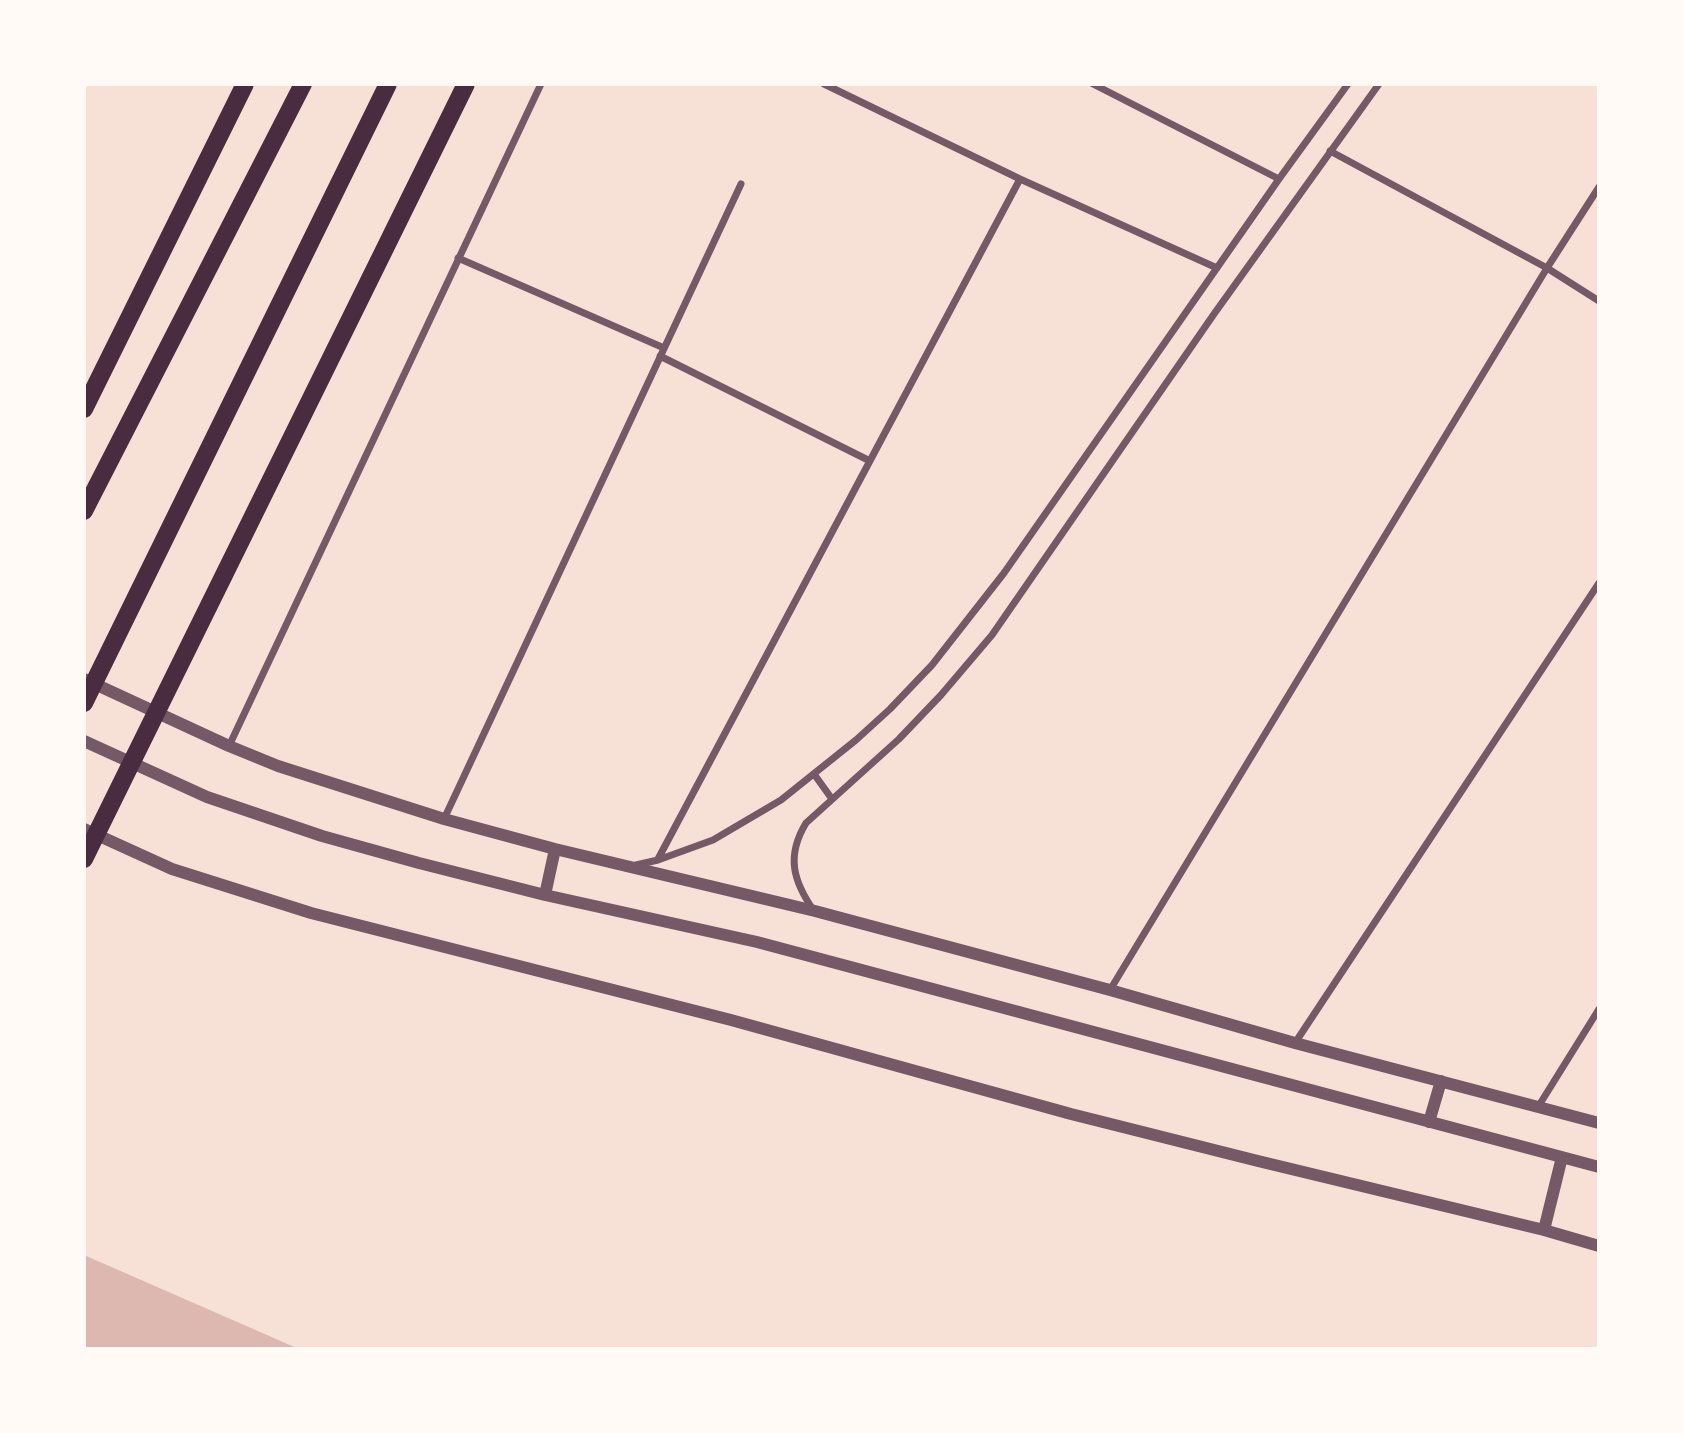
<!DOCTYPE html>
<style>
body{margin:0}
#map{position:relative;width:1683px;height:1433px;overflow:hidden;background:#f7e1d7;font-family:"PT Serif",serif}
canvas{display:block}
.frame{position:absolute;inset:0;border:86px solid #fffaf5;pointer-events:none}
</style>
<div id="map">
<canvas width="1683" height="1433"></canvas>
<div class="frame"></div>
</div>
<script>
const c = document.querySelector('canvas').getContext('2d');
c.lineJoin = 'round';
function fillPath(path, color) { c.fillStyle = color; c.fill(path, 'evenodd'); }
function stroke(path, color, width, dash) { c.strokeStyle = color; c.lineWidth = width; c.lineCap = dash ? 'butt' : 'round'; c.setLineDash(dash || []); c.stroke(path); }
fillPath(new Path2D(`
 M84,1255L299,1349H84Z`), '#dcb8b0');
stroke(new Path2D(`
 M824,84L1020,179L1217,268
 M1093,84L1279,179
 M1330,151L1547,268L1599,301
 M458,258L664,348
 M660,356L870,461
 M229,746L541,84
 M814,774L832,799
 M444,819L741,184
 M658,859L1020,179
 M636,865L658,860L713,840L781,800L856,740L890,709L932,665L1004,573L1279,179L1348,84
 M814,911C793,881 786,856 806,823L899,739L941,695L992,635L1214,314L1379,84
 M1110,990L1547,268L1599,187
 M1295,1043L1599,583
 M1538,1107L1599,1009`), '#755966', 7);
stroke(new Path2D(`
 M84,679L229,746L278,766L444,819L555,849L815,911L1110,990L1295,1043L1599,1123
 M84,741L207,797L322,836L419,863L545,895L757,942L1599,1167
 M84,829L172,869L311,913L731,1020L1071,1114L1258,1161L1544,1230L1599,1246
 M545,895L555,849
 M1429,1122L1441,1081
 M1544,1230L1562,1157`), '#755966', 12);
stroke(new Path2D(`
 M84,409L245,84
 M84,511L303,84
 M84,703L388,84
 M84,859L466,84`), '#4a2c40', 18);
</script>
